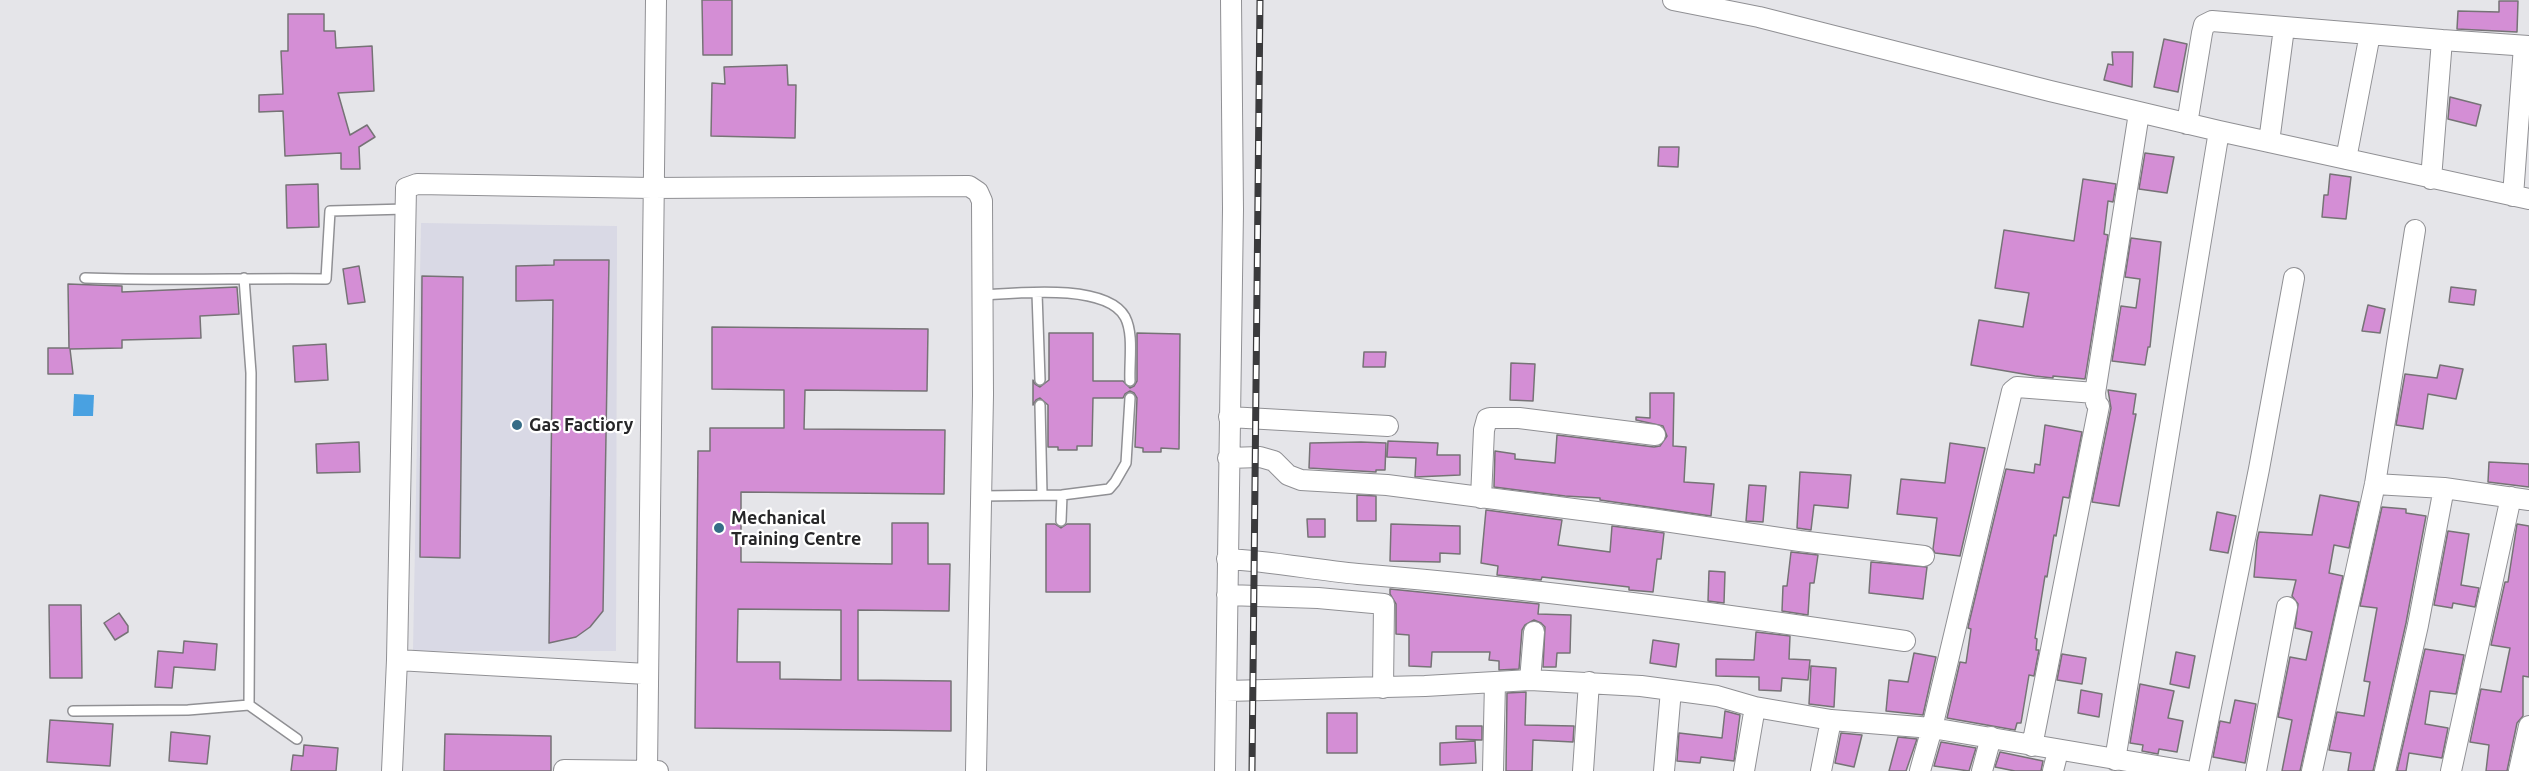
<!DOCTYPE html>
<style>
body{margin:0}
canvas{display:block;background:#e5e5e9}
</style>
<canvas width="2529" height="771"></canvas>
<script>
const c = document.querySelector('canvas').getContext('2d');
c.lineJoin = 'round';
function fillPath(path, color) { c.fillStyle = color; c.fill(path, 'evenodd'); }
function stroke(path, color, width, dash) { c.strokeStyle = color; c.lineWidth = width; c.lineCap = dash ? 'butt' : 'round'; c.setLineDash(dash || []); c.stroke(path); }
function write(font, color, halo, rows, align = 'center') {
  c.font = font + ' Ubuntu,sans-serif'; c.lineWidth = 4.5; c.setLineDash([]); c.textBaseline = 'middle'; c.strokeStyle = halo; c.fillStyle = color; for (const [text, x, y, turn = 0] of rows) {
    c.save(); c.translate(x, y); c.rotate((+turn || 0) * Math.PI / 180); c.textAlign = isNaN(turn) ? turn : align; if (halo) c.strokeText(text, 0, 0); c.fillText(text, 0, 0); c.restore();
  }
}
fillPath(new Path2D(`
 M421,223L617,226L616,651H413Z`), '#d9d9e5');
fillPath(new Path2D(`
 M74,394L94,395L93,416H73Z`), '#49a1e1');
const building = new Path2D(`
 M702,0H732V55H703Z
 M2499,1H2518L2517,32L2457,29L2458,11L2499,12Z
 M288,14H324V31H335L336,48L372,46L374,91L338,93L350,135L367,125L375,137L359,147L360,169H341V153L285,156L283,111L259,112V95L283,94L281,51H288Z
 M2164,39L2187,44L2178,92L2154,87Z
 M2112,52H2133L2132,87L2104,80L2108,64L2113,65Z
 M787,65L788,85H796L795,138L711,136L712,83L725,84L724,67Z
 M2450,97L2481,105L2476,126L2448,119Z
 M1659,147H1679L1678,167L1658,166Z
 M2145,153L2174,157L2167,193L2139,189Z
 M2330,174L2351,177L2346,219L2322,217L2324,195H2328Z
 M2083,179L2116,184L2113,202L2108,201L2104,234L2108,235L2085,379L2053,376V378L2035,376L1971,365L1979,320L2023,327L2029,293L1995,288L2004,230L2074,241Z
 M318,184L319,227L287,228L286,185Z
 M2131,238L2161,242L2150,347H2148L2145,365L2112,361L2121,306L2136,308L2140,279L2125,277Z
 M554,260H609L603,611L590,627L576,637L549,643L553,300L516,301V266L554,265Z
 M359,266L365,302L348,304L343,269Z
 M422,276L463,277L460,558L420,557Z
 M68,284L122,286V292L237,287L239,314L200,316L201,338L122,340V348L70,349L73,374H48V348H69Z
 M2451,287L2476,290L2474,305L2449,302Z
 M2368,305L2385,309L2380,333L2362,331Z
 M712,327L928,329L927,391L805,390L804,429L945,430L944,494L741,492V562L892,564V523H928V564H950L949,611L858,610V680L951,681V731L695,728L698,451H710V428H784V390L712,389ZM738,609L841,610V680L780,679V662H737Z
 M1049,333H1093V381H1123L1130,388L1134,386L1137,381V333L1180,334L1179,449L1161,448V452H1143V448L1135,447L1137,398L1134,393L1130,391L1125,394L1123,398H1093L1092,446H1077V450H1058V447H1048V405L1040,398L1036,400L1033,405V380L1035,384L1040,387L1049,380Z
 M326,344L328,380L295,382L293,346Z
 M1364,352H1386L1385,367H1363Z
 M1511,363L1535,364L1533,401L1510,400Z
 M2440,365L2463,369L2456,399L2428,394L2423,429L2396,425L2405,374L2437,378Z
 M2108,390L2136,394L2133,414H2136L2119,506L2092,502L2111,408Z
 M1650,393H1674L1673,446L1686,447L1684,482L1714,484L1711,516L1600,500V498L1565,496L1494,487L1495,451L1515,454V459L1555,463L1557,435L1654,447L1660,446L1667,436L1663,426L1636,420V417L1650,418Z
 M2045,425L2082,432L2069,498L2063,497L2056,536L2054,535L2047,577L2045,576L2035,638L2037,639L2036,650H2039L2034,676L2029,675L2021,723H2017L2015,730L1947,718L1960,662L1966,663L1971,629L1968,628L1969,623L2006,469L2034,473L2035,464L2040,465Z
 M1388,441L1438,443L1437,455H1460V475L1415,477L1416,458L1387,457Z
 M359,442L360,472L317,473L316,444Z
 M1361,442L1386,443L1385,470H1376V472L1309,468L1310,443Z
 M1950,443L1985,448L1960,556L1935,553L1933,549L1937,518L1897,514L1901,479L1945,483Z
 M2489,462L2529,464V487L2488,482Z
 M1800,472L1851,475L1848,508L1814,505L1811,530L1797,528Z
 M1749,485L1766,486L1763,522L1746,521Z
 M1357,495L1376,496V521H1357Z
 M2320,495L2359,502L2349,548L2334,545L2329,573L2343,576L2300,771H2282L2292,720L2278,717L2290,657L2306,660L2312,632L2295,628L2298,604L2292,596L2296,580L2254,577L2257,541L2259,532L2312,535Z
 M2382,507L2406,509V513L2426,516L2406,623L2373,771H2348L2351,753L2329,750L2337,712L2364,716L2370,682L2364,681L2377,608L2360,606Z
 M1486,510L1562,520L1558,545L1610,552L1612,526L1664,533L1661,559H1657L1653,592L1629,590V587L1542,577L1541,580L1497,575L1498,566L1481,563Z
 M2217,512L2236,516L2228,553L2210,550Z
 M1307,519H1325V537H1308Z
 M1046,524H1055L1061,528L1067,524H1090V592H1046Z
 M1391,524L1460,526V554L1440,553V562L1390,561Z
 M2517,524L2529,526V677L2523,676V716L2517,723L2507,771H2486L2489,745L2470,742L2481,689L2501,692L2510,648L2491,645L2505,582H2508Z
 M2448,531L2469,534L2461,585L2479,588L2475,607L2453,603L2452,608L2434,605Z
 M1791,552L1818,555L1814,583H1810L1808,615L1782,611L1783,586H1787Z
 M1871,562L1927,567L1923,599L1869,593Z
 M1709,571L1725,572L1724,603L1708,601Z
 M1390,589L1539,604L1538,614L1571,615L1570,653H1557L1556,667H1543L1545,627L1541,623L1534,620L1525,625L1522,630L1519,669L1499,670V661L1489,660L1490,652H1432L1431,667L1409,666V635L1396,634V604L1390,594Z
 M49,605H81L82,678H50Z
 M119,613L128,626V632L115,640L104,623Z
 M1756,632L1790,636L1789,659L1810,660L1808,680L1782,678L1781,691L1759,690V677L1716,676V659L1754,660Z
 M1653,640L1679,644L1676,667L1650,663Z
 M184,641L217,644L215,670L174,667L172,688L155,687L158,651L183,653Z
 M2425,649L2464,655L2456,694L2430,691L2425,724L2448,728L2442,758L2409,753L2406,771H2397Z
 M2176,652L2195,656L2189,688L2170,684Z
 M1914,653L1936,657L1923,715L1886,711L1889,680L1908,682Z
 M2062,654L2086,658L2082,684L2057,680Z
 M1811,666L1836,668L1834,707L1809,704Z
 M2140,684L2174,691L2168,718L2183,721L2177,752L2159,749L2158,754L2142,751L2143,745L2130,743Z
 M2081,690L2102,694L2099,717L2078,713Z
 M1526,692L1525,725L1574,726L1573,742L1533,740L1532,771H1506L1507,693Z
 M2235,700L2256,704L2245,763L2213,757L2220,721L2230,723Z
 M1725,711L1740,715L1734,761L1701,757L1700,763L1677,761L1679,733L1722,738Z
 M1327,713H1357V753H1327Z
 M50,720L113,724L110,766L47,762Z
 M1456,726H1482V740L1456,739Z
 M171,732L210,736L207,764L169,761Z
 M1841,733L1862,735L1854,767L1835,763Z
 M445,734L551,736V771H444Z
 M1898,737L1917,739L1906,771H1889Z
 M1475,741L1476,763L1440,765V743Z
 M1941,742L1976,748L1969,771L1934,766Z
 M304,745L338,748L336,771H291L293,755L303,756Z
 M2000,752L2043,761L2041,771H2015L1995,767Z`);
fillPath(building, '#d48ed5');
stroke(building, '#767376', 1.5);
const lane = new Path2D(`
 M85,278C166,281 246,278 326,279L330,211L406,209
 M244,278L251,373L249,705L297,739
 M1037,293L1040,380
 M984,295C1017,293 1106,283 1125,317C1134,334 1129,362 1130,381
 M1040,405L1042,494
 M981,496L1062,495L1109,489L1115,482L1126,463L1130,398
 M1061,521L1062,495
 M73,711L188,710L249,705`);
const street = new Path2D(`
 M1673,0L1759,17L2050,91L2219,131L2529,199
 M2187,124L2202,33L2204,25L2212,21L2442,40
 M2269,142L2284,28
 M2346,159L2370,34
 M2431,179L2442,40L2529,46
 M2513,196L2524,46
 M2095,393L2139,113
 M1229,417L1388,426
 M1228,458L1260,457L1274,461L1288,475L1301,480L1387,485L1651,519L1800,541L1924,556
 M2375,484L2444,488L2529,500
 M1481,498L1484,430L1487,419L1490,418H1519L1655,435
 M1227,559C1271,561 1314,570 1358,574C1542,589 1723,614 1905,641
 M1227,595L1318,598L1384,604L1383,688
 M397,660L647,674
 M1530,680L1534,632
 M1226,691L1425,686L1530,680L1641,686L1717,696L1755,707L1831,720L1932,728L2187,771
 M2115,760L2219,131
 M564,770L658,771
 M392,771L397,660L406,188L417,184L652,188L969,186L978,192L982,201L983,395L976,771
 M647,771L656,0
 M1225,771L1233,209L1231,0
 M1493,771L1495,682
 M1583,771L1589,682
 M1664,771L1671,690
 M1744,771L1755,707
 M1821,771L1831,720
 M1920,771L1932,728L2012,391L2017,387L2095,393L2096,403L2099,406L2032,746
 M1982,771L1991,737
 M2053,771L2058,751
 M2198,771L2259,469L2294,278
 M2256,771L2287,607
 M2312,771L2375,484L2415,230
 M2385,771L2418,625L2444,488
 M2451,771L2511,497
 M2519,771L2529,726`);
stroke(lane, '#909094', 12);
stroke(street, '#909094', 22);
stroke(lane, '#fff', 9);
stroke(street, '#fff', 20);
const rail = new Path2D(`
 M1252,771L1260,0`);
stroke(rail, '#3a3a3c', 7);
stroke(rail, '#fff', 4.5, [14]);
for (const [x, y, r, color] of [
 [517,425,6,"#356c87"],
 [719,528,6,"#356c87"]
]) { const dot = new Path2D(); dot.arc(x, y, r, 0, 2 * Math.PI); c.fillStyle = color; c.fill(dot); stroke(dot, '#fff', 2); }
write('bold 18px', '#262628', '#fff', [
 ["Gas Factiory",529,425],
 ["Mechanical",731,518],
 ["Training Centre",731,539]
], 'left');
</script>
